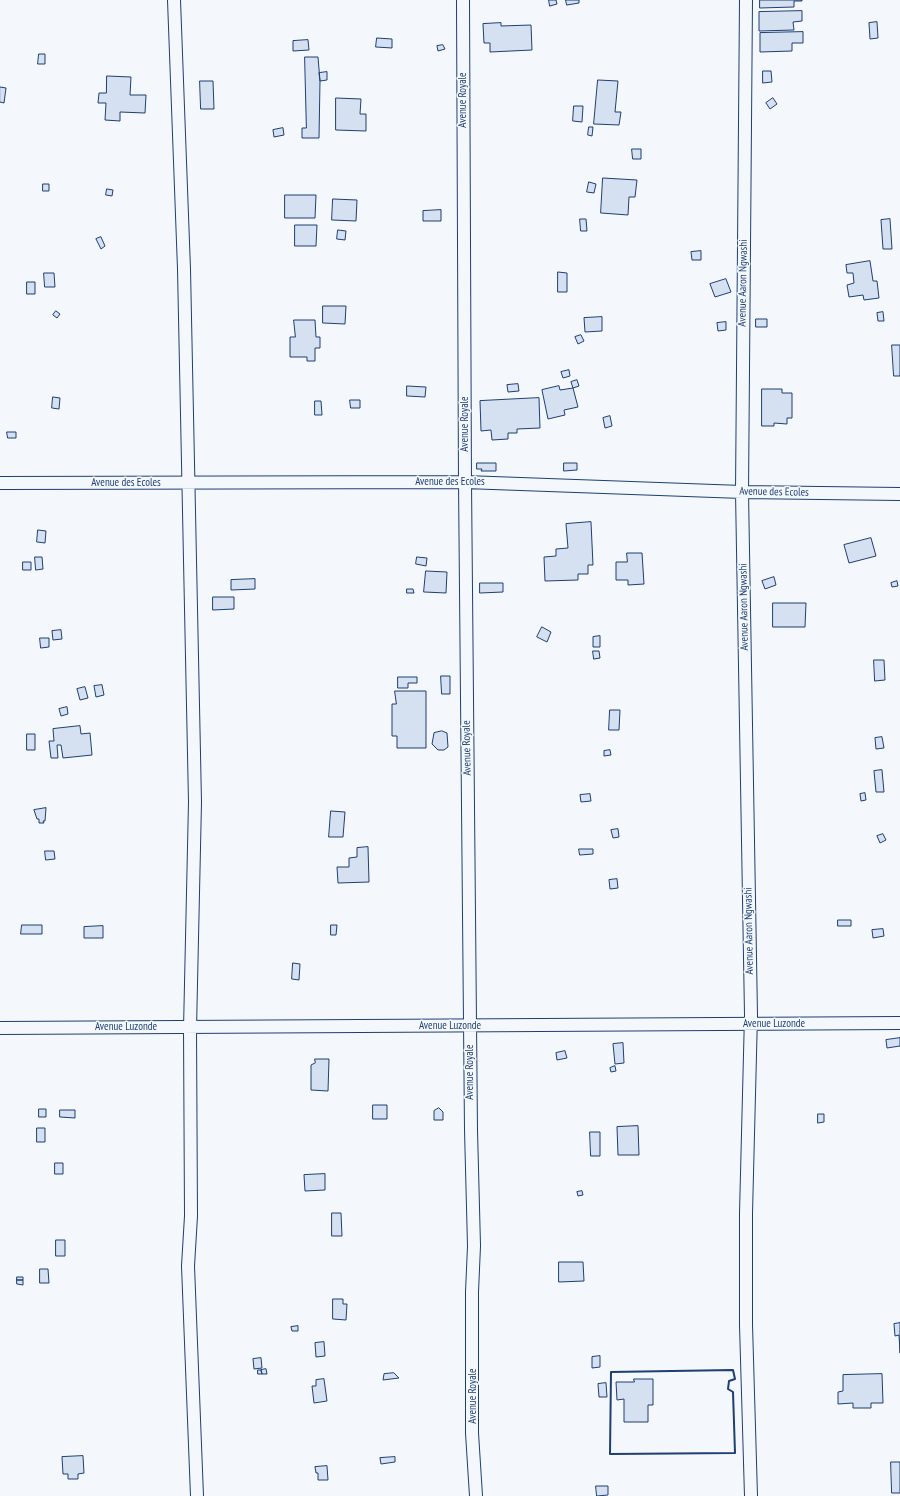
<!DOCTYPE html>
<style>
body{margin:0}
canvas{display:block;background:#f4f7fb}
</style>
<canvas width="900" height="1496"></canvas>
<script>
const c = document.querySelector('canvas').getContext('2d');
c.lineJoin = 'round';
function fillPath(path, color) { c.fillStyle = color; c.fill(path, 'evenodd'); }
function stroke(path, color, width, dash) { c.strokeStyle = color; c.lineWidth = width; c.lineCap = dash ? 'butt' : 'round'; c.setLineDash(dash || []); c.stroke(path); }
function write(font, color, halo, rows, align = 'center') {
  c.font = font + ' "PT Sans Narrow",sans-serif'; c.lineWidth = 3; c.setLineDash([]); c.textBaseline = 'middle'; c.strokeStyle = halo; c.fillStyle = color; for (const [text, x, y, turn = 0] of rows) {
    c.save(); c.translate(x, y); c.rotate((+turn || 0) * Math.PI / 180); c.textAlign = isNaN(turn) ? turn : align; if (halo) c.strokeText(text, 0, 0); c.fillText(text, 0, 0); c.restore();
  }
}
const building = new Path2D(`
 M549,0H556L557,4L550,6Z
 M566,0H579V3L567,5Z
 M760,0H802V1H794V7L760,8Z
 M802,11V21L793,22L794,30L759,31V12Z
 M877,22L878,38L870,39L869,23Z
 M501,23V26L531,25L532,50L490,52V43H484L483,24Z
 M803,32V43H792V51L760,52V33Z
 M377,38L392,39V48L376,47Z
 M308,40L309,50L293,51V41Z
 M443,45L445,49L438,51L437,46Z
 M39,54H45V64H38Z
 M305,57H318L320,81L319,138H302V128H306Z
 M763,71H771L772,82L763,83Z
 M327,72V80L320,81L319,73Z
 M107,76L131,77L130,95H146L145,113L120,112V121L105,120L106,103H98L99,93H106Z
 M598,80L618,81L615,112H621L619,125L594,124Z
 M200,81H213L214,109H201Z
 M0,87L6,88L4,103L0,102Z
 M336,98L361,99L360,114H366V131L336,130Z
 M773,98L777,104L770,109L766,103Z
 M574,106H583L582,122L573,121Z
 M589,127H593L592,136L588,135Z
 M283,128L284,135L274,137L273,130Z
 M632,149H641V159H633Z
 M603,178L637,180L635,197H629L628,215L601,213Z
 M589,182L596,184L594,193L587,192Z
 M43,184H49V191H43Z
 M107,189L113,190L112,196L106,195Z
 M285,195H316L315,218H285Z
 M333,199L357,200L356,221L332,220Z
 M441,210V221H423V211Z
 M580,219H586L587,231H581Z
 M890,219L892,249H883L881,220Z
 M295,225H317L316,246H295Z
 M338,230L346,231L345,240L337,239Z
 M101,237L105,246L101,249L96,239Z
 M701,251V260H692L691,252Z
 M870,261L873,281H877L879,298L864,300L863,295L849,297L847,285L854,283L853,273H847L846,265Z
 M558,272L567,273V292H558Z
 M44,273H54L55,287H45Z
 M726,279L731,292L715,297L710,284Z
 M27,282H35V294H27Z
 M323,306H346L345,324L323,323Z
 M56,311L60,314L57,318L53,315Z
 M883,312L884,321H878L877,313Z
 M602,317V331L585,332L584,318Z
 M756,319H767V327H756Z
 M294,320H315L316,337H320V348H315V361H307V357H290V337H295Z
 M726,322V330L718,331L717,323Z
 M581,335L584,341L578,344L575,337Z
 M892,345H900V376H894Z
 M569,370L570,376L563,378L561,372Z
 M577,380L579,386L573,388L571,382Z
 M518,384L519,391L508,392L507,385Z
 M407,386L426,387L425,397L407,396Z
 M559,386L560,390L573,388L578,407L564,410L565,415L548,419L542,390Z
 M762,389H782V393H792V418H787V424L774,423V426H762Z
 M53,397L60,398L59,409L52,408Z
 M539,398L540,428L517,429V433H508V439L492,440L491,430L481,431L480,401Z
 M350,400H360V408H351Z
 M315,401H321L322,415H315Z
 M610,416L612,426L605,428L603,418Z
 M7,432H16V438H8Z
 M477,463H496V471H481L482,469H477Z
 M564,463H577V470L564,471Z
 M591,522L593,565H588V574H578V580L545,581L544,557L556,556V549L568,548L566,524Z
 M38,530L46,531L45,543L37,542Z
 M871,538L876,556L849,563L844,545Z
 M627,553H642L644,584L628,585V580H616V562H627Z
 M35,557H42L43,569L36,570Z
 M417,557L427,558L426,566L416,564Z
 M23,562H31V570H23Z
 M426,571L447,572L446,593L424,592Z
 M774,577L776,585L765,589L762,581Z
 M255,579V589L231,590V580Z
 M897,581L898,586L892,587L891,583Z
 M480,583H503V592L480,593Z
 M407,589H413L414,593H407Z
 M213,597H234V609L213,610Z
 M773,603H806L805,627H773Z
 M542,627L551,632L547,642L537,637Z
 M61,630L62,639L53,640L52,631Z
 M600,636V647H593V637Z
 M40,638H49V647L41,648Z
 M593,651H599L600,658L594,659Z
 M874,660H884L885,680L875,681Z
 M441,676H450V694H442Z
 M398,677H417V683H408V688H398Z
 M102,685L104,695L96,697L94,686Z
 M85,687L88,698L80,700L77,689Z
 M395,691H426V748H397V736H392V704H396Z
 M67,707L68,714L61,716L59,709Z
 M610,710H620L619,730H609Z
 M80,726L81,734L90,733L92,755L63,758L61,745H57L58,758H51L49,741H54L53,729Z
 M442,731L447,733L448,747L444,750H438L432,744L434,733Z
 M27,734H35V750H27Z
 M882,737L884,748L876,749L875,738Z
 M610,750L611,755L604,756V751Z
 M882,770L884,792H876L874,771Z
 M865,793L866,800L861,801L860,794Z
 M590,794L591,801L581,802L580,795Z
 M46,808L45,821H43L44,823H39V819H37L34,810Z
 M331,811L345,812L343,837H329Z
 M618,829L619,837L613,838L611,830Z
 M883,834L886,840L880,843L877,836Z
 M368,847L369,882L338,883L337,867H349V858L357,857V848Z
 M579,849H593V854L580,855Z
 M45,851H54L55,859L46,860Z
 M617,879L618,888L610,889L609,880Z
 M838,920H851V926H838Z
 M22,925H42V934H21Z
 M331,925H337L336,935H331Z
 M103,926V938H84V927Z
 M883,929L884,936L873,938L872,930Z
 M293,963L300,964L299,980L292,979Z
 M900,1038V1046L887,1048L886,1040Z
 M623,1043L624,1063L615,1064L613,1044Z
 M565,1051L567,1058L557,1060L556,1053Z
 M315,1059H329L328,1091L311,1090V1065L315,1063Z
 M615,1066L616,1071L611,1072L610,1068Z
 M373,1105H387V1119H373Z
 M439,1108L443,1112V1120H434V1111Z
 M39,1109H46V1117H39Z
 M60,1110H75V1118L60,1117Z
 M818,1114H824V1122L818,1123Z
 M638,1126L639,1155H618L617,1127Z
 M37,1128H45V1142H37Z
 M590,1132H600V1156H591Z
 M55,1163H63V1174H55Z
 M325,1174V1190L305,1191L304,1175Z
 M582,1191L583,1195L578,1196L577,1192Z
 M332,1213H341L342,1236H332Z
 M56,1240H65V1256H56Z
 M559,1262H583L584,1281L559,1282Z
 M40,1269H48L49,1283H40Z
 M17,1277H23V1280H17Z
 M17,1280H23V1285L17,1284Z
 M333,1299H343V1304H347L346,1320L333,1319Z
 M900,1323V1353L899,1335L895,1336L894,1324Z
 M298,1326V1331H292L291,1327Z
 M324,1342L325,1356L316,1357L315,1343Z
 M600,1356V1367L592,1368V1357Z
 M261,1358L262,1368L254,1369L253,1359Z
 M266,1369L267,1374H262L261,1370Z
 M258,1370H261L262,1374H258Z
 M394,1373L399,1378L383,1380L384,1374Z
 M882,1374L883,1403H871V1408H853V1403L838,1404V1392L843,1391V1375Z
 M324,1379L327,1401L314,1403L312,1386H316V1380Z
 M634,1379H653V1405H648V1422H624V1399L617,1400L616,1382H634Z
 M606,1383L607,1397H599L598,1384Z
 M83,1456L84,1473L78,1474V1479H68V1474H63L62,1457Z
 M395,1457V1462L381,1464L380,1458Z
 M891,1462H900V1493H892Z
 M327,1466L328,1480H318V1473H316L315,1467Z
 M596,1486H608V1495L597,1496Z`);
fillPath(building, '#d5e0f0');
stroke(building, '#1d3f73', 1);
const street = new Path2D(`
 M174,0L184,269L195,802L190,1029L191,1216L188,1266L197,1496
 M463,0L465,482L471,1130L474,1246L472,1292V1433L476,1496
 M746,0L742,492L751,1015L746,1213V1325L751,1496
 M0,483L465,482L742,492L900,494
 M0,1028L900,1023`);
stroke(street, '#1d3f73', 14);
stroke(street, '#f4f7fb', 12);
stroke(new Path2D(`
 M733,1370L735,1379L729,1381L728,1389L733,1392L735,1453L610,1454L611,1372Z`), '#1d3f73', 2);
write('11px', '#1d3f73', '#f4f7fb', [
 ["Avenue Royale",463,100,-90],
 ["Avenue Aaron Ngwashi",743,283,-89],
 ["Avenue Royale",465,424,-90],
 ["Avenue des Ecoles",450,482],
 ["Avenue des Ecoles",126,483],
 ["Avenue des Ecoles",774,492,1],
 ["Avenue Aaron Ngwashi",744,607,-91],
 ["Avenue Royale",467,748,-91],
 ["Avenue Aaron Ngwashi",749,931,-91],
 ["Avenue Luzonde",774,1024],
 ["Avenue Luzonde",450,1026],
 ["Avenue Luzonde",126,1027],
 ["Avenue Royale",470,1072,-90],
 ["Avenue Royale",473,1396,-90]
]);
</script>
